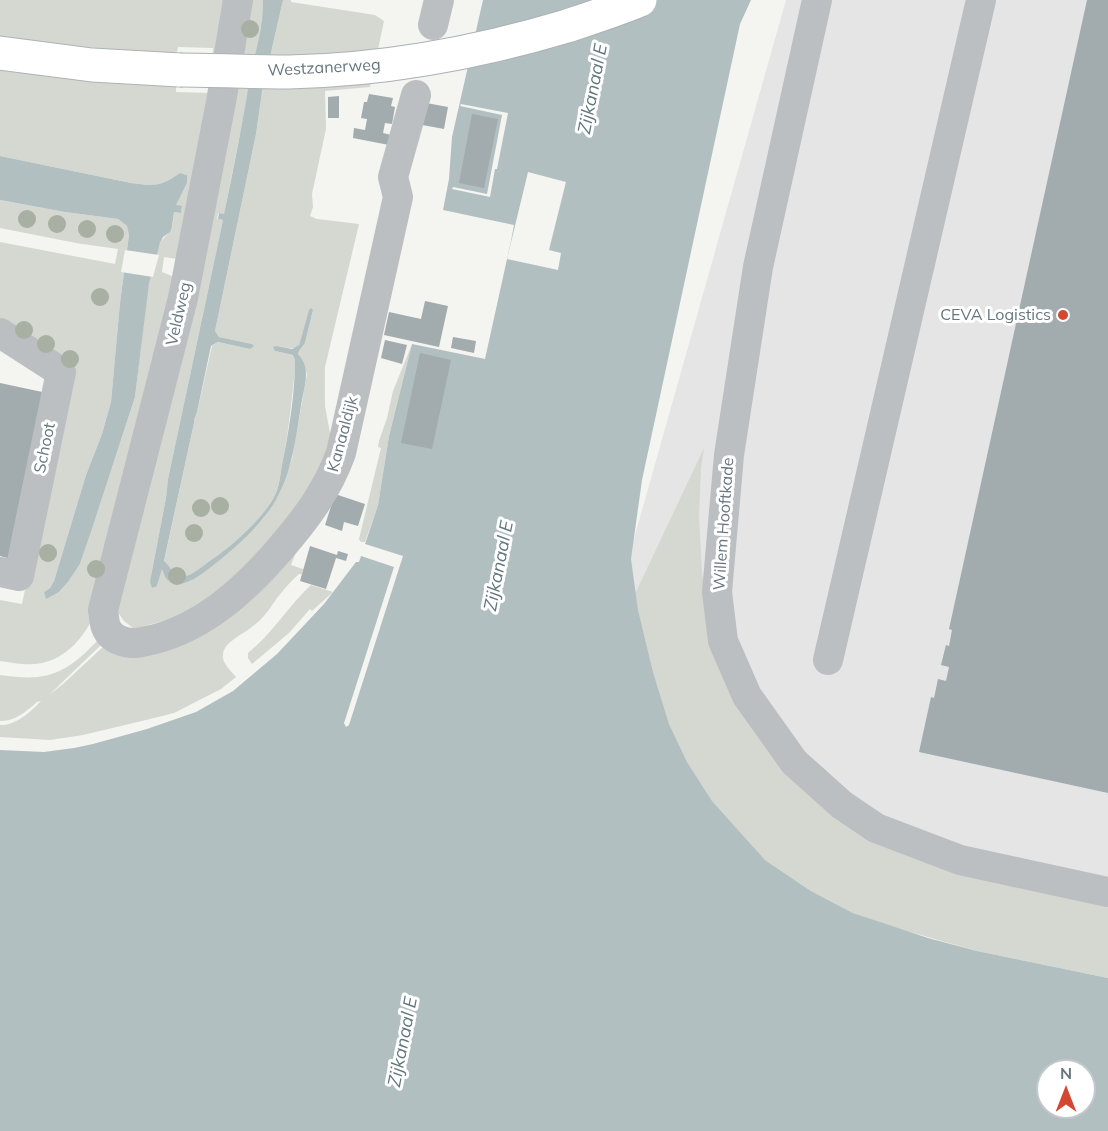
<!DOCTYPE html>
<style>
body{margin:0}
#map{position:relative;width:1108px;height:1131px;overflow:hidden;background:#f4f4f0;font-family:Mulish,sans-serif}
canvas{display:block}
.north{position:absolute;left:1036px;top:1059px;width:60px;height:60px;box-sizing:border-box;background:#fff;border:2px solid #c2c8cc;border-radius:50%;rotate:0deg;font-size:16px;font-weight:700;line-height:24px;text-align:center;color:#66767f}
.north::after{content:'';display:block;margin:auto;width:21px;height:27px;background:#d34831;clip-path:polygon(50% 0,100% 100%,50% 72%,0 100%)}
</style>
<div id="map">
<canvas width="1108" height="1131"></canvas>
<div class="north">N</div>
</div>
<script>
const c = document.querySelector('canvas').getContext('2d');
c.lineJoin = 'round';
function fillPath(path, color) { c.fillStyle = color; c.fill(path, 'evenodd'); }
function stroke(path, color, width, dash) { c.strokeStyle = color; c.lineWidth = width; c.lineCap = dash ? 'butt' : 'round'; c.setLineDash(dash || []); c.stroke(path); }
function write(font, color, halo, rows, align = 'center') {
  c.font = font + ' Mulish,sans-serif'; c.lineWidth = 6; c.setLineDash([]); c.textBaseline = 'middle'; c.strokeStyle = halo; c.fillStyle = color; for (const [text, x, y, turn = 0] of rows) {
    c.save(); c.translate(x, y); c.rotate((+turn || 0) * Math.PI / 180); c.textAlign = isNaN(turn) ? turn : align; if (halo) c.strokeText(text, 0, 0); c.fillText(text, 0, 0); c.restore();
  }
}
fillPath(new Path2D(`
 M786,0H1108V935L556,815Z`), '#e4e5e4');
fillPath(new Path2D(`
 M0,0H228L230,8L225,42L184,257L177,259L164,257L162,272L172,276L178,285L173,313L95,613C86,635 67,658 42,663C28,666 14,663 0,661V600L22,604L73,365L0,318V242L115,264L118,249L76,243L0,228V200L65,212L118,219L127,226L129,235L120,303L111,402L102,434L86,475L54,581L50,588L44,592L46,598L59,592L68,582L80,564L92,529L135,397L144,321C144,296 149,269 159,246C161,239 166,237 170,231C174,226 173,218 174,212L181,213L182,207L175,206L187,183V175L180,173C160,187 154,186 131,183L0,156V66L73,76L165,84L168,86H176V92L211,93L213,48L178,47L177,52H169V53C112,50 56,45 0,36Z
 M245,0H263L264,14L224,214L218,213L217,219L223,220L168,479L166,498L151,576V586H157L162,568L165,577L183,583L189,582L210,567L238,543L264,518L279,494L292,459L307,374L298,354L299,351L305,343L313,310L309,311L299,345C293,351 285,347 277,346L275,351L293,355L295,360V369C292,398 289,427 284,455C280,469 281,486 273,499C261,520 231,547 211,560C201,567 189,580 176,577L169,566L164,562L194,423V420L197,412L212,346L218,342L250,349L252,344L219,337L215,331L256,134L262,92L283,0H291V2L375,15L384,21L370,87L325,91L326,129L312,194L313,207L310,216L317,219L359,224L325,367V406L334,454L324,479L206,609L134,629L123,620L116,609Z
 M412,344L389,436L378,505L365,542H361L359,539L381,448L378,447L379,441L387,418L393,391Z
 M704,448L701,468L699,516L702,573L709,627L844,821L1108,893V978L977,951L896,928L853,913L811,891L765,860L712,801L687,762L669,724L653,672L638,610L635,594Z
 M301,539L291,565L303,569L302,574H299C291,581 284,589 277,598C270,608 264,618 253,626C245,633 224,642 223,654C221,662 231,671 236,677L221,689L174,713L146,720L83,735L50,740L0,737V725C15,726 31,712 41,701L37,702C27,711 14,722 0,721V675C46,682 65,675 97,641H99L102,644L49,695L63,684L104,646L115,654L122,656Z
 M311,585L333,592L312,611L310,609L289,633L252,664L248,658V653C273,633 288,606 311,585Z`), '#d4d8d0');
fillPath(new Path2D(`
 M263,0H283L262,92L256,134L215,331L219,337L252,344L254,346L250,349L218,342L211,346L197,412L194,420V423L164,561L169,566L176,577C188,580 201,567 211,560C231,547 261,520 273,499C281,486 280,470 284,455C290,424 295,391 295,360L293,355L275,351L273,347L277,346L292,349L299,345L309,310L311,308L313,310L305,343L299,351L298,354C312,369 304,387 301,406C296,436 293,466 279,494C266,522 231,552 207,570C201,574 195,579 188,582C182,584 176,584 170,582L165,577L162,569L157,586L152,588L150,582L151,576L166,498L168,479L223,220L218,219L219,213L224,214C234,167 243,120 251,73C256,49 264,24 263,0Z
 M483,0H751L740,24L642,480L631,559L638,610L653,672L669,724L687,762L712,801L765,860L811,891L853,913L928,938L977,951L1108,978V1131H0V750L44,752L74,748L93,744L147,729L196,712L233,691L277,654L324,604L356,562H359L378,505L389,436L412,344L485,359L511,241L514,225L443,210L449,179L452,137ZM1048,1071H1084V1107H1048Z
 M0,156L131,183C154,186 160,187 180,173L187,175V183L176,205L182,206L181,213L174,212L172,227L170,232L163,237L160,243L149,283L135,397L92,529L80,564L68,582L59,592L46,599L44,592L50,588L54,581L86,475L102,434L111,402L120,303L129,235L127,226L118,219L65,212L0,200Z`), '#b1bfc1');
fillPath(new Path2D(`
 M461,104L508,113L497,169H495L490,197L452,189L453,187L487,194L502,115L460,106Z
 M528,172L566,182L549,250L561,253L558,270L507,259Z
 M125,250L159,255L153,277L121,272Z
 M362,543L403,556L349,725L346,727L344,723L345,720L394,567L358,555Z`), '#f4f4f0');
fillPath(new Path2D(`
 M1087,0H1108V793L919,752L931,697L934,698L938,679L946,681L949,667L941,665L946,645L949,646L952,630L949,629Z
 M369,94L393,98L391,106L395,107L392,124L385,123L383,133L391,135L389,145L353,138L354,128L365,130L367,119L361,118L364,102H367Z
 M339,96V118H328V97Z
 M421,102L448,107L444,129L417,124Z
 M472,114L498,119L484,188L459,183Z
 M425,301L448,306L439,347L384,335L389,312L421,319Z
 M453,337L476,341L474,353L451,348Z
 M385,340L407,345L402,364L381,358Z
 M420,353L451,360L432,449L401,443Z
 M0,383L47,393L11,559L0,556Z
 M335,494L365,504L358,526L344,522L342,531L325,525Z
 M310,546L337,555L338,551L348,554L346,561L336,558L326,589L300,581Z`), '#a2abae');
const major = new Path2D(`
 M0,53L92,65L180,70`);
stroke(major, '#adb2b5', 35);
stroke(new Path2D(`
 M238,0L221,102L183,298L103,610C104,614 104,619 105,624C109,640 127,645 142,642C199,632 244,591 280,549C306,519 327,491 341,453L398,197L393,177L416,95
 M817,0L758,267L729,455L717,592L723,641L747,696L794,762L842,805L876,828L960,860L1108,892
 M433,25L439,0
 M0,333L61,372L19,576L0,572
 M828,660L981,0`), '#bbbfc2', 30);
stroke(major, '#fff', 33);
const majorBridge = new Path2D(`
 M180,70C216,70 253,72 289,72C383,70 477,53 567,26C591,18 616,10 640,0`);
stroke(majorBridge, '#adb2b5', 35, []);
stroke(majorBridge, '#fff', 33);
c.fillStyle = '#a8afa3';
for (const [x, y] of [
 [250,29],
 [27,219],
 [57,224],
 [87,229],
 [115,234],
 [100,297],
 [24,330],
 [46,344],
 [70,359],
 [220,506],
 [201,508],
 [194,533],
 [48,553],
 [96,569],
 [177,576]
]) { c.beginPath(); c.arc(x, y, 9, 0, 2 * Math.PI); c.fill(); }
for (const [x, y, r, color] of [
 [1063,315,6,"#d34831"]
]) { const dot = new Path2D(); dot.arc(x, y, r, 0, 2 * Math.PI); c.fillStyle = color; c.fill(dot); stroke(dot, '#fff', 2); }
write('16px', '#66767f', '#fff', [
 ["Westzanerweg",324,68,-3],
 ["Veldweg",179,314,-77],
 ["Kanaaldijk",343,434,-75],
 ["Schoot",45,448,-78],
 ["Willem Hooftkade",724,524,-86]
]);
write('16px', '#66767f', '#fff', [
 ["CEVA Logistics",1051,315]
], 'right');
write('italic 18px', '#61777c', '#fff', [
 ["Zijkanaal E",593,89,-79],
 ["Zijkanaal E",499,566,-79],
 ["Zijkanaal E",403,1042,-79]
]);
</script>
